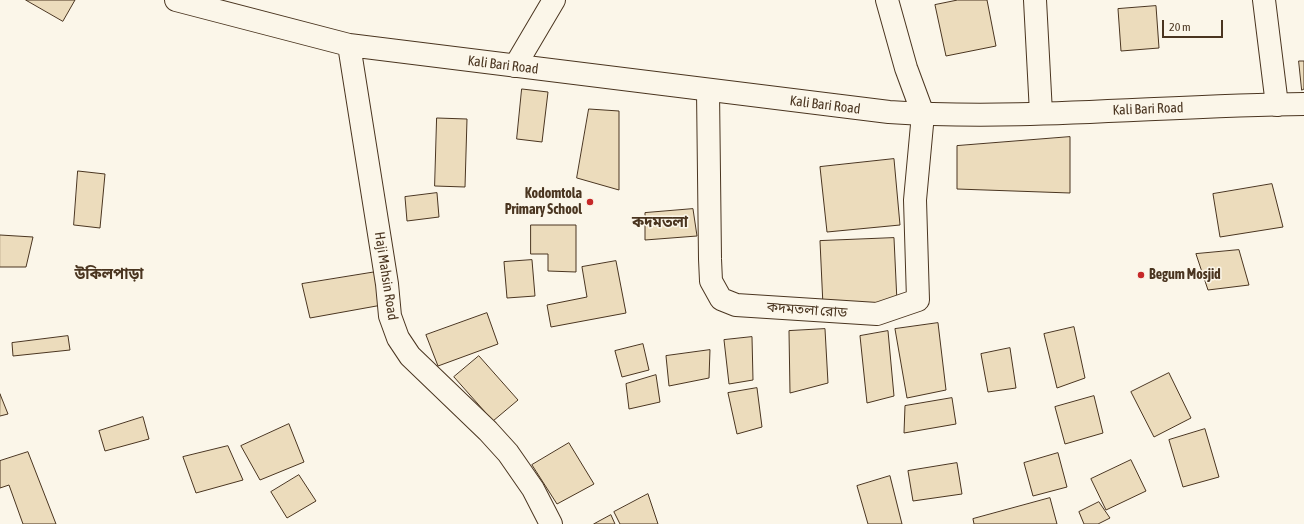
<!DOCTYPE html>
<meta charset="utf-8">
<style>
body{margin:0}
#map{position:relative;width:1304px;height:524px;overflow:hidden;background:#fbf6e9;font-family:"Asap Condensed",sans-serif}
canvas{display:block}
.scale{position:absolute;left:1162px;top:20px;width:61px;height:18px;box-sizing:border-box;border:2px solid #4a3520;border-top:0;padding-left:5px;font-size:12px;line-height:14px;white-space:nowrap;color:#4a3520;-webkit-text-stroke:3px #fbf6e9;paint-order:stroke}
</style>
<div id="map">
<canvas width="1304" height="524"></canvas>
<div class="scale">20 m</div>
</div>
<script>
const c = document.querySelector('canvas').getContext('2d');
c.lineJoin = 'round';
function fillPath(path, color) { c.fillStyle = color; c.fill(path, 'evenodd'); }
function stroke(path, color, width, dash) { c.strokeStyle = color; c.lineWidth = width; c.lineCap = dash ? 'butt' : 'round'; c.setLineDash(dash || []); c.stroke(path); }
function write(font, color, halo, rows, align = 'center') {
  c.font = font + ' "Asap Condensed","Noto Sans Bengali",sans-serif'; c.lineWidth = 3; c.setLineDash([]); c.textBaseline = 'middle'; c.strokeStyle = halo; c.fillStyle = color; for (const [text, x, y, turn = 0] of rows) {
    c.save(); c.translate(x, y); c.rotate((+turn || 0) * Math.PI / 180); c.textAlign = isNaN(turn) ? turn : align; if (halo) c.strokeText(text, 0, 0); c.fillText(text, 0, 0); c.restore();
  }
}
const building = new Path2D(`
 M26,0H75L63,21Z
 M958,0H987L996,46L946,56L935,5Z
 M1156,6L1159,48L1121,51L1118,9Z
 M1299,61H1304V89L1302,90Z
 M522,89L548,92L542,142L517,139Z
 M589,109L619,111V190L577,178Z
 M437,118L467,119L465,187L435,186Z
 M1070,137V193L957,189V146Z
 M894,159L900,225L827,232L820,167Z
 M78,171L105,174L100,228L74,225Z
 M1272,184L1283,227L1220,237L1213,194Z
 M437,193L439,217L407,221L405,197Z
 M693,209L697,236L645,240V213Z
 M531,225H576V272L548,271V254H531Z
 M0,235L33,237L26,267H0Z
 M894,238L897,302L823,306L820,241Z
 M1239,250L1249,285L1208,290L1196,254Z
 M532,260L535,296L507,298L504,262Z
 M616,261L626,313L551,327L547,305L587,297L582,267Z
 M376,272L382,305L310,318L302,284Z
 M487,313L498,344L438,366L426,335Z
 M938,323L946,390L907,398L895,329Z
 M1074,327L1085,378L1057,388L1044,334Z
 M825,329L828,383L790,393L789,331Z
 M888,331L894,396L867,403L860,336Z
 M68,336L70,350L13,356L12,343Z
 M752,337L753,380L729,384L724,340Z
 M643,344L649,370L622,377L615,351Z
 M1010,348L1016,388L988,392L981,354Z
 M710,350L709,378L669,386L666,356Z
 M479,356L518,400L493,421L454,377Z
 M1169,373L1191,418L1154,437L1131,392Z
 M656,375L660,402L629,409L626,384Z
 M757,388L762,427L737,434L728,393Z
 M0,394L8,414L0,416Z
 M1094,396L1103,433L1065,444L1055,407Z
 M952,398L956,424L904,433L905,406Z
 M143,417L149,439L105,451L99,431Z
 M289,424L304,462L260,480L241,446Z
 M1205,429L1219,477L1183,487L1169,440Z
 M569,443L594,484L557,504L532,465Z
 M228,446L243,480L196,493L183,457Z
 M28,452L56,524H23L9,485L0,488V461Z
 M1058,453L1067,487L1033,496L1024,463Z
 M1131,460L1146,491L1106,510L1091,479Z
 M957,463L962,494L913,501L908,471Z
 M299,475L316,501L287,518L271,492Z
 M890,476L902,524H868L857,486Z
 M648,494L658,524H620L614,512Z
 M1050,498L1057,524H974L973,519Z
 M1099,502L1110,518L1098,524H1084L1079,512Z
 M611,515L615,524H594Z`);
fillPath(building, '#ecdcbc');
stroke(building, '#4a3520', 1);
const minor = new Path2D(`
 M1035,0L1041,113
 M1264,0L1277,105
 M515,66L554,0
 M708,91L710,259L711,281L721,299L736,305L877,314L918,300L915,200L923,114L906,68L887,0`);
const major = new Path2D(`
 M176,0L349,45L889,112C1027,121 1166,105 1304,104
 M349,45L387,284L390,316L398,338L410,356L488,431L508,453L533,489L551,524`);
stroke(minor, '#4a3520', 24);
stroke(major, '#4a3520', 24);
stroke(minor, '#fbf6e9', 22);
stroke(major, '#fbf6e9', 22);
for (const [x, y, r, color] of [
 [590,202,4,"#c62828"],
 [1141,275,4,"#c62828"]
]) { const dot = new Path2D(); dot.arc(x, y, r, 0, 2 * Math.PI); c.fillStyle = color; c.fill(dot); stroke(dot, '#fbf6e9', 1.5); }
write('14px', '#4a3520', '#fbf6e9', [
 ["Kali Bari Road",503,65,7],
 ["Kali Bari Road",825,105,7],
 ["Kali Bari Road",1148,109,-2],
 ["Haji Mahsin Road",386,276,81],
 ["কদমতলা রোড",807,310,4]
]);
write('bold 14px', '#4a3520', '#fbf6e9', [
 ["Kodomtola",582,194],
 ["Primary School",582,210],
 ["Begum Mosjid",1149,275,"left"]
], 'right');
write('bold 15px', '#4a3520', '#fbf6e9', [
 ["কদমতলা",660,222],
 ["উকিলপাড়া",109,274]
]);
</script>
